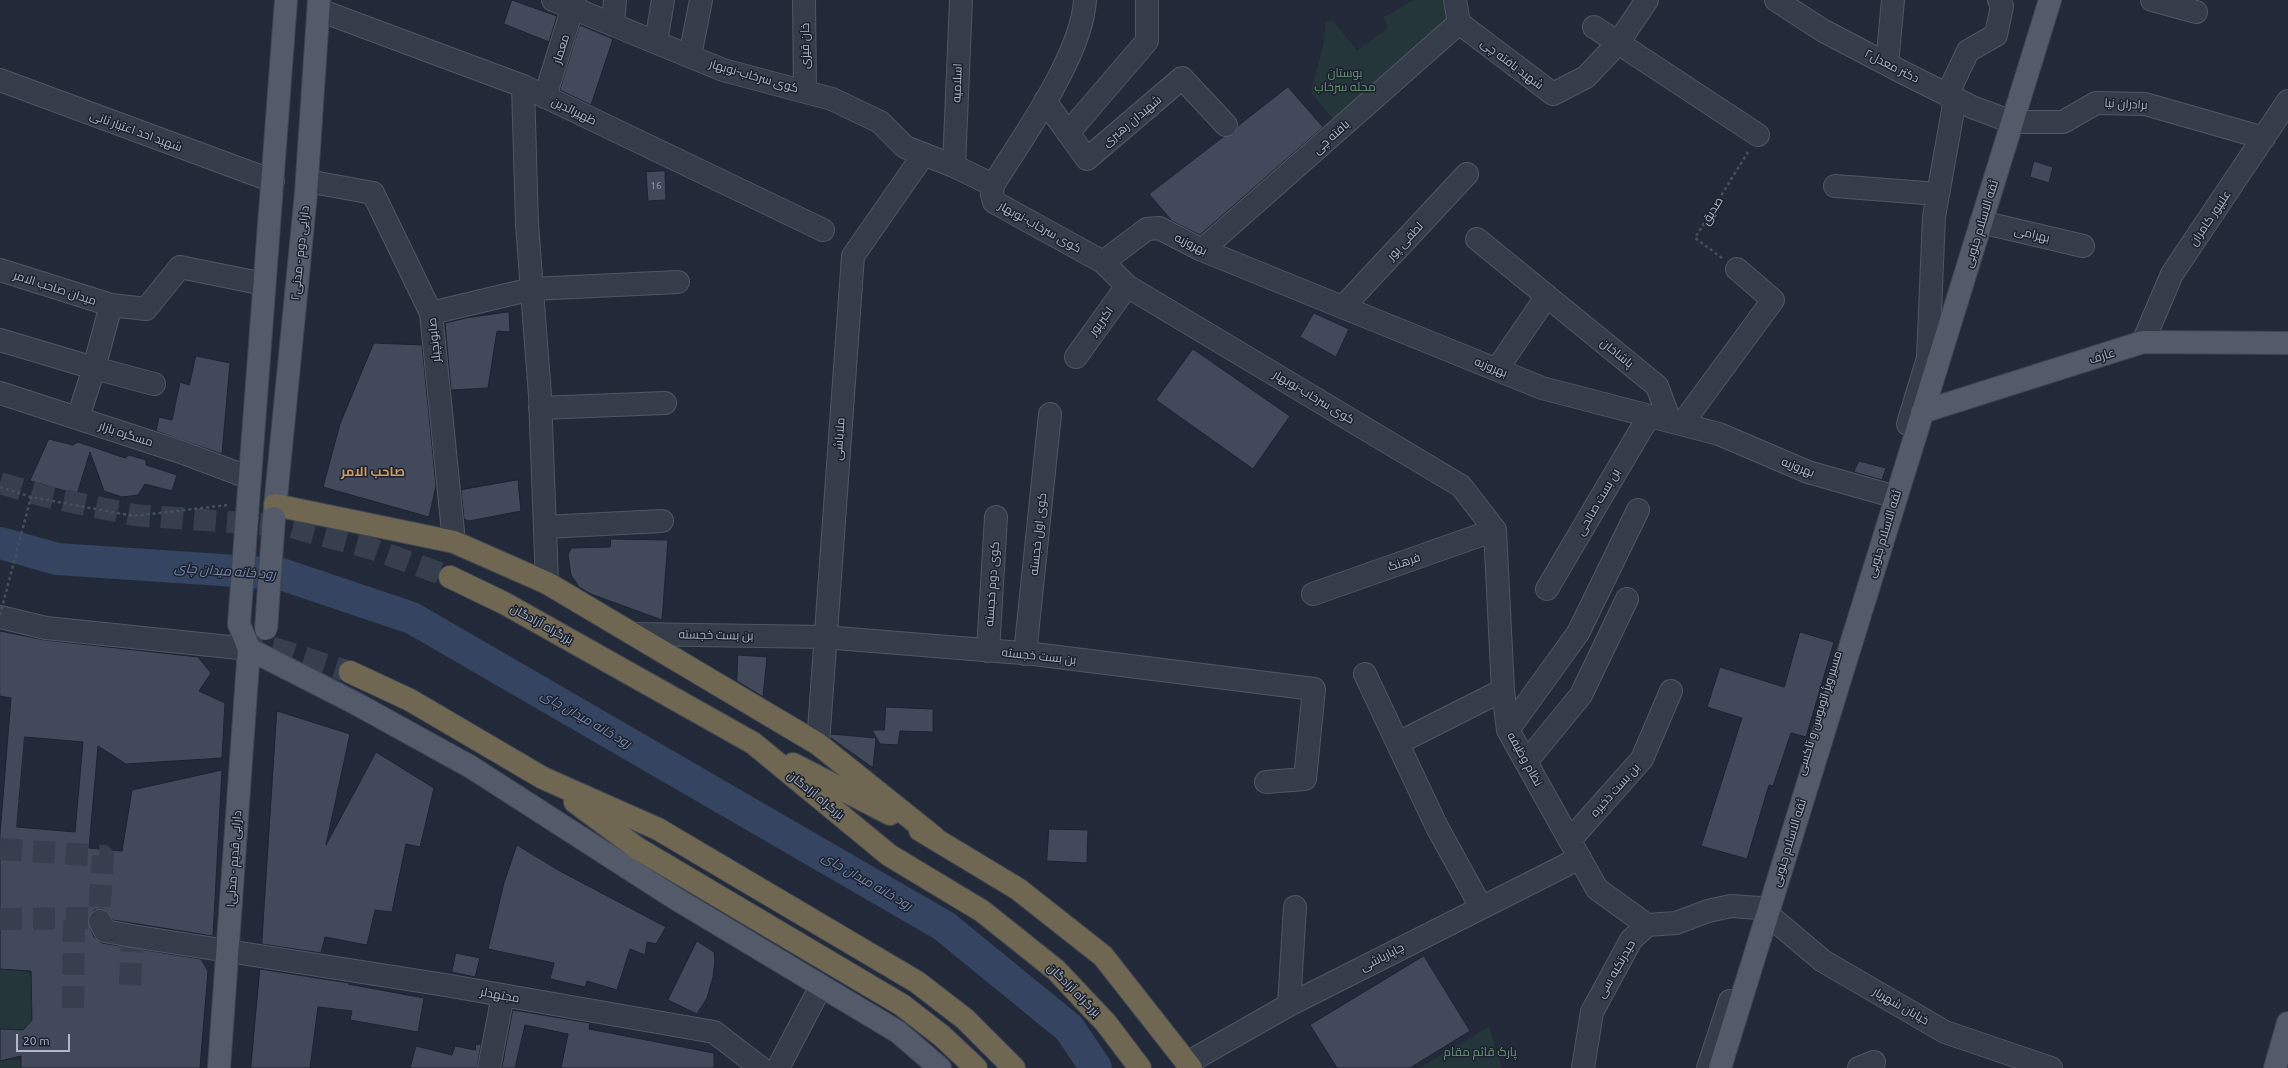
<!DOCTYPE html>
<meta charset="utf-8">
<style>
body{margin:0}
#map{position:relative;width:2288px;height:1068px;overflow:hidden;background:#222a39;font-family:Ubuntu,sans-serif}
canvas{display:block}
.scale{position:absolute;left:16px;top:1034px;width:54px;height:18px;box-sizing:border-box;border:2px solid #b0b7c6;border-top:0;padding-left:5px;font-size:12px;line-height:14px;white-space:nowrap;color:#b0b7c6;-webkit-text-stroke:3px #1b212e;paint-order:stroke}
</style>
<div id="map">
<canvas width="2288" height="1068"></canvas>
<div class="scale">20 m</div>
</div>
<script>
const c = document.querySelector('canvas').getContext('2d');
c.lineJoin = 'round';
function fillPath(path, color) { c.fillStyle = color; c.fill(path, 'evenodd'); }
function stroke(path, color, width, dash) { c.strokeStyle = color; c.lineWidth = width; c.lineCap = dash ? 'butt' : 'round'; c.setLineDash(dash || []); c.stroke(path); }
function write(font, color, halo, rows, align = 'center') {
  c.font = font + ' Ubuntu,Cairo,sans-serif'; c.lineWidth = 3; c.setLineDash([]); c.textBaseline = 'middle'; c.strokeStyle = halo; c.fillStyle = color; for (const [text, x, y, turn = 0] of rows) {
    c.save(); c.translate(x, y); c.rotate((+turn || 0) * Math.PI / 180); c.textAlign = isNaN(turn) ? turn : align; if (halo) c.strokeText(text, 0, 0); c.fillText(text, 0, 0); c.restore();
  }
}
fillPath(new Path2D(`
 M1414,0H1441L1459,23L1338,125L1311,92C1316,69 1326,45 1325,22L1334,21L1357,51L1388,28L1384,17Z
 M0,969L26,971L31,976L32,1023H29L23,1030L0,1029Z
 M1489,1027L1502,1068H1419Z
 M0,1057L3,1060H20L21,1068H0Z`), '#24363a');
stroke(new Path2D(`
 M0,543L57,559L281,574L412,618L944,926L1069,1028L1096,1068`), '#354460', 32);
const building = new Path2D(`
 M512,0L557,16L549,42L504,24Z
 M580,25L613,39L591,105L560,90Z
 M1288,87L1323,127L1200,235L1172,221L1149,194L1223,137L1234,134L1238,126Z
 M2034,161L2053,167L2049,183L2030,177Z
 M665,171L666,200L648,201L646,172Z
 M509,312L510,332L497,331L488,388L451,390L445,323L466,318Z
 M1314,313L1349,329L1336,357L1300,337Z
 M374,343L422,345L436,486L429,517L323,487L340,424Z
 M1193,349L1290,416L1253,469L1156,400Z
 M196,356L230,363L222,454L156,431L159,417L172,420L180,382L189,385Z
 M49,439L73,445L78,442L125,458L129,455L146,460V465L177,475L172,491L145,484L138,495L122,497L104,491L90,452L77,494L30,481Z
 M1859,461L1886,468L1882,480L1854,472Z
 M518,480L521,511L469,521L464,519L461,490Z
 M611,539L668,540L662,620L591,594L579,587L571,575L568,555L571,548L610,547Z
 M0,631L45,640L198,657L211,673L199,691L225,703L222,758L126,764L98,746L89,848L122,851L132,790L222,770L213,936L113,920L107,911L101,909L94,910L88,920L94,937L102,943L201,959L208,971L200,1068H21V1056L0,1061V1029L23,1030L32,1020L31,971L0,969V834L11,698L0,696ZM25,737L83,742L75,832L17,827Z
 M1800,632L1834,642L1806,737L1791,733L1773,786L1769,785L1747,859L1701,846L1742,718L1707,707L1720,667L1784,687Z
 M738,655L767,657L763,697L737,681Z
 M886,707L933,709V732L900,731L898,745L880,744L872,730H884Z
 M277,711L350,734L326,845L376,752L434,788L420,847L406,844L392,912L375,910L367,945L325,937L321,953L262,944Z
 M831,734L876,738L873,768L831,738Z
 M1049,829L1088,830L1087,863L1047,861Z
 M517,845L558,870L666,927L656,944L647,942L645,955L630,949L617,990L587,981L585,987L550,979L554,963L488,949L504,883Z
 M697,941L714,952L715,961L713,977L707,998L697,1014L668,1000Z
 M456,953L480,958L475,977L452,972Z
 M1424,956L1470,1031L1410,1068H1337L1310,1025Z
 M260,969L349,983L348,984L424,998L418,1032L350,1020L352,1011L318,1007L310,1068H251Z
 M513,1010L590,1023L589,1029L714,1053V1068H561L568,1034L525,1025L515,1068H502Z
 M476,1044L481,1045L477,1068H410L416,1046L452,1055L455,1046L475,1050Z`);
fillPath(building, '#41495b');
stroke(building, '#1d2330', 1);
stroke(new Path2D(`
 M0,849L103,856L99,918
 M0,919L99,918L100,921
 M130,985L132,936
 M73,1008L74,918`), '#373f4e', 22, [22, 11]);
stroke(new Path2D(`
 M0,483L44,496L134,515L287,526L373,549L450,577
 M240,642L277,649L350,672`), '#373f4e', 22, [22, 11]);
const minor = new Path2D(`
 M553,0L723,70L832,99L880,122L905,147L954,166L993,185L992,195L994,202L1103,262L1127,286L1461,486L1495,530
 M804,0L805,91
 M1455,0L1459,23
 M1776,0L1822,30L1904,73L1972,107L2012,122H2063L2096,103L2145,104L2264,138
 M2152,0L2196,12
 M319,10L523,86L823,230
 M1459,23L1553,94L1586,77L1618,43L1647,0
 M613,25L615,0
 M1594,27L1758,135
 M656,42L663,0
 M690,56L701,0
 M1887,64L1893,0
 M0,80L273,181
 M523,86L527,224L540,396L547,583
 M1947,95L1968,51L1996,35L2002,6L1999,0
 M545,97L575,0
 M1045,101L1087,159L1182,78L1226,125
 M1068,133L1147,41V0
 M954,166L961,0
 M307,181L373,193L431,313L454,542
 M993,185C1023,137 1082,55 1085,0
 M1835,186L1938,194
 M1981,222L2083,246
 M1477,239L1657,386L1670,421
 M1202,250L1459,23
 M1103,262L1147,229L1159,228L1202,250L1542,388L1719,434L1808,472L1896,497
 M0,270L111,305L146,309L180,267L264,284
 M1343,307L1467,174
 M431,313L532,289L678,282
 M0,340L94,368L111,305
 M2143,342L2172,274L2288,101
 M1076,357L1127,286
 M1938,362L1928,358L1934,217L1955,99
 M1497,369L1547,296
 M0,393L181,452L250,478
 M540,408L665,403
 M78,418L94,368L154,384
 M1682,424L1773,300L1737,269
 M1908,424L1928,358
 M545,527L662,521
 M1495,530L1503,690L1508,730L1597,889L1647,925
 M1547,589L1649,416
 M1313,594L1495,530
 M0,617L46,628L249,649
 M633,634L824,637L1034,654L1314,689L1305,779L1266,782
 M988,651L996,517
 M1025,654L1050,414
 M1365,674L1437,827L1481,907
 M1508,730L1578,633L1638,510
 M1398,743L1503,690
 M818,744L853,256L924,154
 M1526,762L1581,695L1627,599
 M1570,840L1642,759L1671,691
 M100,921L105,931L132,936L445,985L714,1032L761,1068
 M1289,1005L1295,907
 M1187,1063L1289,1005L1580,858
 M489,1068L503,995
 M778,1068L821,986
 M1583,1068L1592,1012L1631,940L1647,925L1676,923L1708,911L1731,906L1760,908L1823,961L1945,1032L2051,1068
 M1708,1068L1730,1001
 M1859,1068L1874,1062`);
const major = new Path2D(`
 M1922,412L2143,342L2288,343
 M247,516L286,0
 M274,518L306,193L319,0
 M239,624L249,649L355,703L471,767L673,897L898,1032L940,1068
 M219,1068L249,649
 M1720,1068L2050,0
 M2275,1068L2288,1023`);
const highway = new Path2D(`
 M275,505L454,542L547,583L818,744L934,837
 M450,577L504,603L753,743L889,855L982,911L1056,970L1106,1023L1140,1068
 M350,672L410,700L543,778L658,829L917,982L965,1019L1014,1068
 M793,764L890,814
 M575,802L637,848L902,1005L942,1036L976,1068
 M920,830L1018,889L1103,956L1191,1068`);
stroke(minor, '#505764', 24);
stroke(major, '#3f4553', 24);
stroke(highway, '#404754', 24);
stroke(new Path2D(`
 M1722,258L1695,238L1748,152
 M0,487L31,497L134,516L228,505`), '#415358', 2.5, [3, 3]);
stroke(minor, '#353c4a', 22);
stroke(major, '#535b6a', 22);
stroke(highway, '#706752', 22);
const majorBridge = new Path2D(`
 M239,624L247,516
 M266,629L274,518`);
stroke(majorBridge, '#3f4553', 24, []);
stroke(new Path2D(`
 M0,615L31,497`), '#415358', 2.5, [3, 3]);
stroke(majorBridge, '#535b6a', 22);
write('10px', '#949cab', null, [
 ["16",656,186]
]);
write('12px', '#b0b7c6', '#1b212e', [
 ["خان قیزی",805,46,-90],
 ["معمار",561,49,-72],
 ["شهید بافته چی",1512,64,37],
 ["دکتر معدل۲",1892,66,27],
 ["کوی سرخاب-نوبهار",754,76,16],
 ["اسلامیه",957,83,-88],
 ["برادران نیا",2126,104,3],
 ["ظهیرالدین",574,111,26],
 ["شهیدان رهبری",1132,121,-40],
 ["شهید احد اعتبار ثانی",136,131,20],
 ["بافته چی",1331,137,-42],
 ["صدیق",1712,211,-59],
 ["علیپور کامران",2210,218,-56],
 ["ثقه الاسلام جنوبی",1981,224,-73],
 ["کوی سرخاب-نوبهار",1040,227,29],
 ["بهرامی",2032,234,13],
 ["لطفی پور",1405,241,-47],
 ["بهروزیه",1191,244,26],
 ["دارایی دوم - مدنی۲",300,253,-84],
 ["میدان صاحب الامر",55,288,18],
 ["اکبرپور",1101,321,-54],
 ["صابونچیلر",434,340,-96],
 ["پاشاخان",1617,353,39],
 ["عارف",2102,356,-18],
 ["بهروزیه",1491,367,22],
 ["کوی سرخاب-نوبهار",1314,397,31],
 ["مسگره بازار",126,434,18],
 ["ملاباشی",839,439,-86],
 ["بهروزیه",1798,467,21],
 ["بن بست صالحی",1598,502,-60],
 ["کوی اول خجسته",1038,534,-84],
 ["ثقه الاسلام جنوبی",1884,534,-73],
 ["فرهنگ",1404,562,-19],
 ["کوی دوم خجسته",992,584,-86],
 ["بزرگراه آزادگان",542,624,29],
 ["بن بست خجسته",716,635,1],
 ["بن بست خجسته",1039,656,6],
 ["مسیر ویژ اتوبوس و تاکسی",1819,713,-73],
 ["نظام وظیفه",1525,759,61],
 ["بن بست ذخیره",1615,790,-48],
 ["بزرگراه آزادگان",816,795,39],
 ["ثقه الاسلام جنوبی",1789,843,-73],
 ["دارایی قدیم - مدنی۱",234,859,-86],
 ["چاپارباشی",1382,957,-27],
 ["حیدرتکیه سی",1616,969,-60],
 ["بزرگراه آزادگان",1074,990,45],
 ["مجتهدلر",500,995,10],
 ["خیابان شهریار",1901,1006,30]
]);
write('12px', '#689676', '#1b212e', [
 ["بوستان",1345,73],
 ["محله سرخاب",1345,87],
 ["پارک قائم مقام",1480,1052]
]);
write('bold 13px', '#d29b5f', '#1b212e', [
 ["صاحب الامر",373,472]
]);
write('italic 13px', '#788bae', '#1b212e', [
 ["رود خانه میدان چای",225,571,4],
 ["رود خانه میدان چای",586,719,30],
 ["رود خانه میدان چای",867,881,30]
]);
</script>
